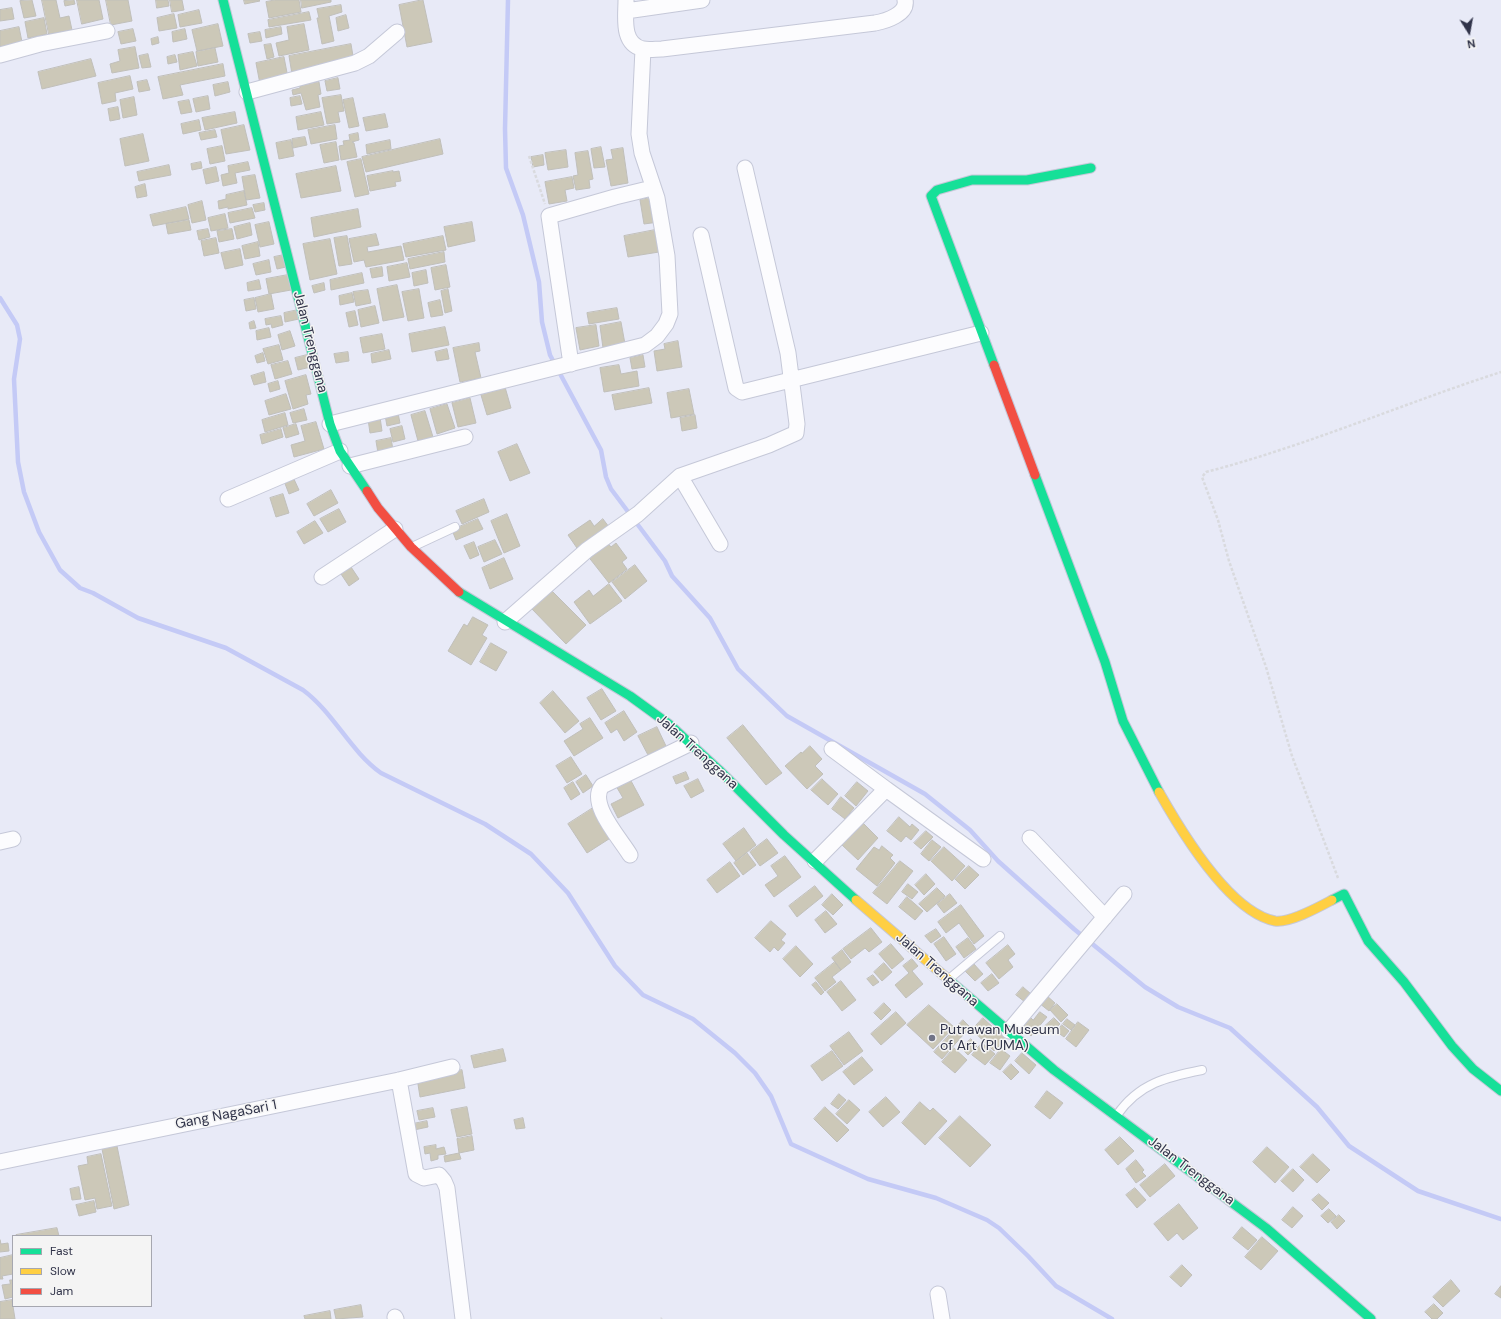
<!DOCTYPE html>
<style>
body{margin:0}
#map{position:relative;width:1501px;height:1319px;overflow:hidden;background:#e8eaf7;font-family:"DM Sans",sans-serif}
canvas{display:block}
.legend{position:absolute;left:12px;top:1235px;width:140px;height:72px;box-sizing:border-box;background:#f4f4f4;border:1px solid #a6a7b0;margin:0;padding:5px 7px;list-style:none;font-size:12px;color:#31344a}
.legend li{display:flex;align-items:center;gap:8px;height:20px}
.legend b{width:20px;border:1px solid #a6a7b0}
.north{position:absolute;left:1449px;top:12px;width:40px;height:40px;-webkit-text-stroke:3px #f4f4f4;paint-order:stroke;rotate:169deg;font-size:11px;font-weight:700;line-height:16px;text-align:center;color:#31344a}
.north::after{content:'';display:block;margin:auto;width:14px;height:18px;background:#31344a;clip-path:polygon(50% 0,100% 100%,50% 72%,0 100%)}
</style>
<div id="map">
<canvas width="1501" height="1319"></canvas>
<ul class="legend">
<li><b style="height:5px;background:#16e098"></b>Fast</li>
<li><b style="height:5px;background:#ffcf43"></b>Slow</li>
<li><b style="height:5px;background:#f24e42"></b>Jam</li>
</ul>
<div class="north">N</div>
</div>
<script>
const c = document.querySelector('canvas').getContext('2d');
c.lineJoin = 'round';
function stroke(path, color, width, dash) { c.strokeStyle = color; c.lineWidth = width; c.lineCap = dash ? 'butt' : 'round'; c.setLineDash(dash || []); c.stroke(path); }
function fillPath(path, color) { c.fillStyle = color; c.fill(path, 'evenodd'); }
function write(font, color, halo, rows, align = 'center') {
  c.font = font + ' "DM Sans",sans-serif'; c.lineWidth = 3; c.setLineDash([]); c.textBaseline = 'middle'; c.strokeStyle = halo; c.fillStyle = color; for (const [text, x, y, turn = 0] of rows) {
    c.save(); c.translate(x, y); c.rotate((+turn || 0) * Math.PI / 180); c.textAlign = isNaN(turn) ? turn : align; if (halo) c.strokeText(text, 0, 0); c.fillText(text, 0, 0); c.restore();
  }
}
stroke(new Path2D(`
 M508,0L505,129L506,168L523,215L539,282L542,322L550,355L601,450L606,477L611,489L665,561L672,576L710,618L738,669L787,716L925,794L970,830L998,861L1074,929L1145,987L1178,1007L1230,1028L1317,1107L1349,1146L1418,1191L1501,1219
 M0,298L17,325L20,339L14,379L18,462L24,492L39,532L60,570L80,588L93,593L138,618L226,648L303,690C334,713 350,751 381,773L485,824L531,854L568,893L615,966L643,995L693,1019L735,1053L755,1073L771,1096L791,1144L868,1179L936,1198L987,1220L999,1228L1028,1256L1056,1286L1112,1319`), '#c4caf6', 4.5);
const building = new Path2D(`
 M32,0L36,16L24,18L20,1Z
 M42,0H56L60,18L69,16L72,30L49,34Z
 M74,0L75,4L65,6L64,1Z
 M77,0H99L103,19L82,24Z
 M106,0H128L132,21L111,25Z
 M156,0H168L169,6L157,8Z
 M170,0H182L184,10L172,12Z
 M244,0H259L260,1L245,4Z
 M275,0H299L301,12L269,18L266,2Z
 M301,0H331V2L302,8Z
 M423,0L432,42L407,47L399,5Z
 M341,5L342,12L329,16L334,41L322,44L317,18H319L317,9Z
 M12,8L14,19L0,21V10Z
 M199,10L202,23L180,27L178,15Z
 M309,12L311,20L269,27L268,20Z
 M174,14L177,28L159,31L157,18Z
 M346,15L349,28L338,31L336,18Z
 M44,18L47,34L28,38L25,22Z
 M218,24L223,46L197,51L192,30Z
 M304,24L309,50L279,56L276,43L289,40L287,27Z
 M19,27L22,42L0,47V31Z
 M281,27L282,34L266,38L265,30Z
 M133,29L136,41L121,44L118,32Z
 M185,29L187,39L173,42L172,32Z
 M260,32L262,41L250,43L248,34Z
 M158,37L159,43L152,45L151,39Z
 M271,44L274,57L267,59L264,45Z
 M351,44L354,62L292,74L289,56Z
 M135,47L139,68L112,73L110,64L120,61L118,50Z
 M215,48L218,62L198,66L196,52Z
 M193,52L197,66L180,70L178,55Z
 M148,54L151,67L142,68L139,56Z
 M175,55L177,62L168,64L167,57Z
 M284,57L288,78L260,84L256,63Z
 M91,59L96,76L42,89L38,72Z
 M223,64L225,76L180,85L183,95L163,99L158,77Z
 M130,76L133,89L115,93L116,101L102,104L98,83Z
 M338,78L340,89L327,91L325,81Z
 M147,80L150,90L139,92L137,82Z
 M228,82L230,92L215,96L213,85Z
 M319,82L321,94L318,95L320,107L306,110L301,93L293,95L292,90L300,88V86Z
 M341,95L344,111L338,112L340,122L327,124L322,98Z
 M208,96L210,109L196,112L193,99Z
 M300,96L302,104L291,106L290,98Z
 M134,97L137,115L123,118L120,100Z
 M353,98L359,126L349,128L343,100Z
 M189,100L192,112L181,114L178,102Z
 M118,107L120,119L110,121L108,109Z
 M235,112L237,123L205,130L202,118Z
 M321,112L324,125L298,130L296,117Z
 M385,114L388,127L366,131L363,118Z
 M199,120L201,130L183,134L181,124Z
 M244,125L250,150L226,154L221,130Z
 M335,125L337,139L311,144L308,130Z
 M215,130L217,137L201,140L199,133Z
 M358,133L359,140L352,142L354,143L357,157L341,160L339,146L344,145L343,141L350,140L349,135Z
 M143,134L149,161L125,166L120,139Z
 M305,137L307,145L293,148L292,139Z
 M440,139L443,154L366,172L362,157Z
 M291,140L294,156L279,159L276,143Z
 M390,140L391,149L367,154L366,145Z
 M336,142L339,160L324,163L320,145Z
 M222,146L225,161L210,164L207,149Z
 M601,147L605,167L594,168L591,149Z
 M623,148L628,183L611,186L606,160L613,159L611,150Z
 M566,150L568,167L548,170L545,153Z
 M588,151L593,179L589,180L590,188L576,190L573,176L578,175L575,153Z
 M543,155L544,165L533,167L531,157Z
 M361,159L369,194L355,197L347,162Z
 M201,162L202,168L192,170L191,164Z
 M248,162L250,170L235,173L237,183L223,186L221,175L229,173L228,166Z
 M169,165L171,175L139,181L137,172Z
 M336,166L341,191L301,198L296,174Z
 M216,167L219,181L206,184L203,170Z
 M393,171V172L399,171L401,181L395,182L396,186L370,191L367,176Z
 M255,175L260,198L246,200L242,177Z
 M572,177L574,188L565,190L567,201L549,204L545,182Z
 M145,184L147,196L137,198L135,187Z
 M244,191L247,205L228,209V207L219,209L218,201L226,199V195Z
 M655,197L659,222L644,224L640,200Z
 M202,201L206,220L192,223L188,205Z
 M264,203L265,210L255,212L253,205Z
 M186,207L189,219L153,226L150,215Z
 M252,208L255,218L230,223L228,213Z
 M358,209L361,227L314,237L311,218Z
 M225,214L228,228L211,231L208,218Z
 M189,220L191,230L168,234L166,224Z
 M269,222L274,244L260,247L255,225Z
 M472,222L475,241L448,247L444,227Z
 M250,223L252,235L237,239L234,227Z
 M208,229L210,237L199,240L197,231Z
 M232,229L234,239L219,242L217,231Z
 M655,230L659,252L628,257L624,236Z
 M376,234L379,245L367,247L368,252L401,246L404,260L366,267L364,260L354,262L349,239Z
 M347,236L352,264L339,266L334,238Z
 M443,236L446,250L406,257L403,244Z
 M216,238L219,253L204,256L201,241Z
 M330,239L337,274L310,280L303,244Z
 M258,242L260,256L245,259L242,246Z
 M240,249L243,265L225,269L221,253Z
 M444,252L445,262L410,269L408,259Z
 M284,255L286,267L277,269L274,257Z
 M269,260L271,272L256,275L253,264Z
 M407,263L410,277L389,281L387,267Z
 M446,265L450,287L435,290L431,268Z
 M382,267L383,276L372,278L370,269Z
 M426,270L428,283L414,286L412,273Z
 M362,273L364,283L331,290L330,280Z
 M288,275L291,290L269,294L266,279Z
 M259,280L261,289L248,291L247,283Z
 M324,283L325,290L314,293L312,286Z
 M397,285L404,317L383,321L377,289Z
 M419,289L424,318L408,321L402,292Z
 M448,289L452,311L445,313L441,291Z
 M368,290L371,303L356,306L353,292Z
 M352,293L354,302L340,305L339,296Z
 M271,294L274,309L258,312L255,298Z
 M254,298L256,309L246,311L244,300Z
 M440,300L443,315L431,317L428,303Z
 M375,306L379,323L361,327L358,310Z
 M617,308L619,319L589,324L587,313Z
 M298,310L299,319L285,322L284,313Z
 M355,311L358,325L349,327L346,313Z
 M281,316L283,325L272,328L271,324L266,325L265,319Z
 M254,321L256,328L250,329L249,323Z
 M621,322L625,344L603,348L600,326Z
 M596,325L599,346L580,350L576,328Z
 M445,327L449,345L412,352L409,334Z
 M269,328L271,337L257,340L256,331Z
 M290,331L295,346L282,350L278,335Z
 M382,334L385,349L363,353L360,338Z
 M678,341L682,367L657,371L654,351L665,349L664,344Z
 M479,343L480,351L475,352L481,378L460,382L453,348Z
 M279,345L283,360L268,364L263,349Z
 M447,349L449,359L437,361L435,352Z
 M389,350L391,359L372,363L371,354Z
 M348,352L349,361L336,363L334,354Z
 M263,353L265,361L257,363L255,356Z
 M307,355L311,367L298,370L295,358Z
 M643,355L645,367L632,369L630,358Z
 M288,361L292,374L275,379L271,365Z
 M619,365L621,374L637,371L639,386L604,392L600,368Z
 M264,372L266,382L254,385L251,376Z
 M306,375L311,394L306,395L308,404L293,409L285,381Z
 M278,381L280,389L270,392L268,384Z
 M505,387L511,408L487,415L481,395Z
 M649,388L652,403L615,410L612,395Z
 M689,389L694,414L671,418L667,393Z
 M286,394L291,409L269,415L265,401Z
 M470,398L476,423L458,427L452,403Z
 M447,404L455,428L437,434L430,409Z
 M304,409L307,420L293,423L290,413Z
 M425,411L433,437L418,441L411,415Z
 M285,413L288,425L265,432L262,420Z
 M398,413L400,423L387,426L385,415Z
 M695,415L697,428L682,431L680,418Z
 M380,417L382,431L370,433L368,419Z
 M316,422L324,449L294,457L291,445L305,441L301,426Z
 M296,424L299,434L286,438L283,428Z
 M402,426L405,439L393,442L390,429Z
 M281,429L283,437L262,444L260,435Z
 M391,438L393,450L378,453L376,441Z
 M517,444L530,473L510,481L498,452Z
 M293,477L299,490L289,494L284,481Z
 M331,490L338,503L314,516L307,504Z
 M283,494L289,513L276,517L270,498Z
 M484,499L489,512L462,524L456,511Z
 M339,509L346,522L328,532L320,519Z
 M507,514L520,546L504,553L491,521Z
 M478,519L483,529L456,540L452,530Z
 M603,519L609,527L579,551L568,535L590,520L594,526Z
 M315,521L323,533L304,544L297,532Z
 M495,540L502,554L484,562L478,547Z
 M606,541L611,547L616,543L627,558L622,562L627,569L609,583L587,555Z
 M474,542L479,555L470,559L464,546Z
 M504,558L513,579L490,589L482,568Z
 M635,565L647,581L625,599L612,582Z
 M351,567L359,579L349,586L341,574Z
 M609,584L622,601L590,624L574,602L589,590L593,596Z
 M550,589L586,625L566,644L531,608Z
 M473,617L488,625L482,635L487,638L471,665L448,651L464,624L467,626Z
 M491,643L507,652L496,671L480,662Z
 M602,689L616,711L601,720L587,698Z
 M553,691L579,721L565,733L540,703Z
 M624,711L637,732L624,741L617,729L611,733L605,723Z
 M590,718L603,738L574,756L564,741L583,729L580,724Z
 M743,725L782,773L766,785L727,738Z
 M657,727L666,746L648,755L638,736Z
 M810,746L822,759L815,766L823,774L807,789L785,766L801,752L802,753Z
 M571,757L582,774L567,783L556,766Z
 M686,772L689,779L676,784L673,777Z
 M586,775L593,786L583,793L576,782Z
 M630,779L644,805L618,818L611,804L623,798L616,786Z
 M698,779L704,791L691,798L684,786Z
 M822,779L838,794L828,805L811,790Z
 M573,782L580,794L571,800L564,788Z
 M857,782L868,791L856,806L845,796Z
 M841,797L854,808L845,819L832,809Z
 M593,808L612,837L587,853L568,824Z
 M899,817L910,827L912,824L919,830L911,840L906,836L901,842L887,831Z
 M863,823L878,838L858,860L842,845Z
 M744,828L756,845L736,861L723,844Z
 M926,831L933,837L921,849L914,843Z
 M767,839L778,853L760,866L750,852Z
 M932,840L941,847L929,861L921,854Z
 M882,846L893,855L890,858L895,863L877,886L856,869L874,847L879,850Z
 M944,847L965,866L952,881L931,861Z
 M747,853L756,865L743,875L734,863Z
 M785,856L801,877L774,897L765,885L778,876L771,866Z
 M900,861L913,871L887,904L873,893Z
 M730,862L740,876L717,893L707,880Z
 M969,866L979,875L965,889L955,879Z
 M926,874L935,884L924,895L915,885Z
 M908,884L918,892L912,899L902,892Z
 M815,886L823,896L797,917L789,906Z
 M937,888L945,896L927,912L919,904Z
 M832,894L843,905L833,915L822,905Z
 M950,894L957,903L944,913L937,904Z
 M907,897L923,911L915,920L899,907Z
 M961,905L984,936L974,944L959,923L946,933L938,922Z
 M826,911L837,924L825,933L815,920Z
 M771,921L786,934L781,940L785,943L778,951L774,947L770,952L755,938Z
 M871,928L882,942L869,952L865,948L851,959L843,949Z
 M936,929L941,936L931,943L925,936Z
 M944,937L956,954L946,961L934,944Z
 M968,938L976,949L964,958L956,947Z
 M891,944L904,959L892,969L879,954Z
 M1008,945L1015,954L1008,960L1013,967L999,979L986,963Z
 M796,946L813,964L800,977L783,959Z
 M842,950L851,962L841,970L832,958Z
 M912,959L918,966L912,971L923,984L906,998L895,985L909,973L903,966Z
 M835,962L841,970L832,977L836,982L825,991L815,978Z
 M884,963L892,972L882,981L874,972Z
 M973,963L983,974L975,981L965,971Z
 M992,974L999,983L988,991L981,983Z
 M873,975L879,982L873,986L867,979Z
 M841,981L856,1000L842,1011L827,992Z
 M816,982L824,992L821,995L812,985Z
 M1023,987L1031,994L1025,1002L1016,995Z
 M1046,995L1055,1003L1049,1011L1039,1003Z
 M884,1003L891,1010L881,1020L874,1013Z
 M1057,1004L1068,1015L1061,1022L1050,1010Z
 M929,1005L954,1027L933,1049L907,1025Z
 M896,1012L906,1023L881,1045L871,1034Z
 M1040,1012L1047,1017L1031,1036L1019,1025L1028,1015L1033,1020Z
 M983,1018L1006,1039L994,1051L972,1030Z
 M1054,1018L1060,1024L1051,1032L1045,1026Z
 M1067,1019L1075,1025L1071,1030L1063,1024Z
 M963,1020L970,1027L942,1059L934,1052Z
 M1078,1022L1089,1030L1076,1047L1066,1039Z
 M1062,1025L1069,1031L1064,1037L1057,1032Z
 M849,1032L863,1051L844,1065L830,1046Z
 M971,1039L977,1046L968,1055L961,1048Z
 M982,1043L995,1054L985,1065L972,1055Z
 M954,1048L967,1060L955,1073L942,1062Z
 M503,1049L506,1061L474,1068L471,1056Z
 M1001,1049L1010,1056L1000,1070L990,1063Z
 M832,1051L843,1066L822,1081L811,1066Z
 M1022,1053L1036,1065L1029,1074L1015,1061Z
 M862,1057L873,1070L854,1085L843,1072Z
 M1011,1064L1019,1072L1011,1080L1003,1072Z
 M462,1070L465,1088L420,1097L417,1078Z
 M1047,1091L1063,1103L1050,1119L1035,1107Z
 M839,1094L846,1100L838,1109L831,1104Z
 M886,1097L900,1112L883,1127L869,1112Z
 M849,1100L860,1110L847,1124L836,1114Z
 M920,1102L930,1111L933,1108L947,1121L925,1145L902,1123Z
 M467,1107L472,1134L457,1137L451,1110Z
 M825,1107L849,1130L837,1142L814,1119Z
 M433,1108L435,1117L419,1120L417,1111Z
 M960,1116L991,1145L970,1167L939,1138Z
 M523,1118L525,1128L516,1129L514,1120Z
 M427,1121L428,1127L414,1130L413,1124Z
 M472,1136L474,1150L459,1153L461,1159L445,1162L444,1156L459,1153L457,1139Z
 M1120,1137L1134,1151L1118,1165L1105,1150Z
 M436,1145V1149L444,1147L446,1154L438,1155V1159L431,1161L430,1153L425,1154L424,1147Z
 M117,1146L129,1205L114,1209L102,1149Z
 M1267,1147L1289,1167L1275,1183L1253,1162Z
 M101,1154L112,1206L97,1209L95,1198L85,1200L78,1166L88,1164L87,1157Z
 M1313,1154L1330,1170L1317,1183L1300,1167Z
 M1136,1160L1144,1170L1142,1172L1146,1176L1136,1183L1126,1169Z
 M1165,1164L1175,1176L1150,1197L1140,1185Z
 M1293,1169L1304,1180L1293,1192L1281,1181Z
 M79,1187L81,1199L72,1200L70,1189Z
 M1135,1188L1146,1200L1137,1208L1126,1195Z
 M1319,1194L1329,1203L1322,1210L1312,1200Z
 M94,1201L96,1212L79,1216L76,1205Z
 M1179,1204L1198,1228L1183,1240L1177,1233L1168,1241L1154,1224Z
 M1293,1207L1303,1216L1292,1228L1282,1220Z
 M1329,1209L1336,1216L1328,1223L1321,1216Z
 M1339,1215L1345,1221L1337,1229L1331,1222Z
 M1242,1227L1257,1240L1248,1250L1233,1238Z
 M57,1228L59,1236H16V1235Z
 M1262,1237L1278,1251L1261,1270L1245,1257Z
 M0,1240L1,1244L8,1243L9,1251L0,1252Z
 M13,1255V1274L2,1276L3,1279H0V1258Z
 M1182,1265L1192,1275L1181,1287L1170,1277Z
 M10,1280H13V1297L5,1299L2,1285L10,1284Z
 M1451,1280L1460,1291L1443,1307L1433,1297Z
 M1501,1286V1298L1495,1294Z
 M12,1300L15,1319H0V1302Z
 M1434,1304L1443,1313L1437,1319H1432L1425,1312Z
 M361,1305L363,1317L336,1319L334,1310Z
 M330,1311L331,1319H305L304,1316Z`);
fillPath(building, '#ccc8b8');
stroke(building, '#c0bfba', 1);
const lane = new Path2D(`
 M412,547L455,527
 M949,979L1000,936
 M1117,1115C1139,1083 1167,1077 1202,1070`);
const street = new Path2D(`
 M626,0C626,17 621,44 643,49C649,50 656,49 662,49L875,23C886,21 908,14 905,0
 M626,11L702,0
 M0,55L40,44L107,31
 M247,92L355,63L369,56L397,32
 M701,235L736,388L742,392L981,333
 M571,364L549,216L615,197L652,188
 M330,424L645,345L657,336L666,324L670,314L667,256L657,198L642,153L639,134L643,49
 M350,466L465,437
 M680,476L720,544
 M228,499L340,451
 M322,577L395,529
 M505,622L587,550L638,514L680,476L769,445L796,433L797,424L788,353L745,168
 M886,789L983,859
 M1030,838L1105,917
 M0,842L13,839
 M630,855C620,838 588,804 602,786L691,743
 M815,861L886,789L832,749
 M1009,1031L1124,894
 M399,1080L416,1174L424,1178L439,1175L444,1181L447,1188L463,1319
 M0,1162L399,1080L452,1067
 M938,1294L942,1319
 M395,1317L396,1319`);
const fast = new Path2D(`
 M223,0L330,424L340,451L367,491
 M994,365L931,196L937,190L972,180H1027L1091,168
 M1035,475L1105,662L1123,721L1159,792
 M459,592L630,696L670,725L719,770L784,835L856,900
 M1332,900L1344,894L1368,941L1404,982L1452,1046L1473,1069L1501,1091
 M949,980L1054,1070L1266,1228L1371,1319`);
const slow = new Path2D(`
 M1159,792C1181,831 1229,912 1275,921C1290,923 1319,907 1332,900
 M856,900L949,980`);
const jam = new Path2D(`
 M994,365L1035,475
 M367,491L378,508L411,547L459,592`);
stroke(lane, '#c5c8d8', 10);
stroke(street, '#c5c8d8', 17);
stroke(fast, '#c5c8d8', 11);
stroke(slow, '#c5c8d8', 11);
stroke(jam, '#c5c8d8', 11);
stroke(new Path2D(`
 M529,156L545,204
 M1338,878L1292,756L1266,667L1229,561L1218,520L1202,477L1206,472C1306,446 1402,404 1501,372
 M661,1319L662,1318`), '#d9dade', 2.5, [3, 2]);
stroke(lane, '#fcfcfe', 8);
stroke(street, '#fcfcfe', 15);
stroke(fast, '#16e098', 9);
stroke(slow, '#ffcf43', 9);
stroke(jam, '#f24e42', 9);
for (const [x, y, r, color] of [
 [932,1038,4,"#717487"]
]) { const dot = new Path2D(); dot.arc(x, y, r, 0, 2 * Math.PI); c.fillStyle = color; c.fill(dot); stroke(dot, '#f4f4f4', 1.5); }
write('14px', '#31344a', '#f4f4f4', [
 ["Jalan Trenggana",310,342,76],
 ["Jalan Trenggana",697,752,42],
 ["Jalan Trenggana",937,970,41],
 ["Gang NagaSari 1",226,1115,-11],
 ["Jalan Trenggana",1191,1171,37]
]);
write('14px', '#31344a', '#f4f4f4', [
 ["Putrawan Museum",940,1030],
 ["of Art (PUMA)",940,1046]
], 'left');
</script>
